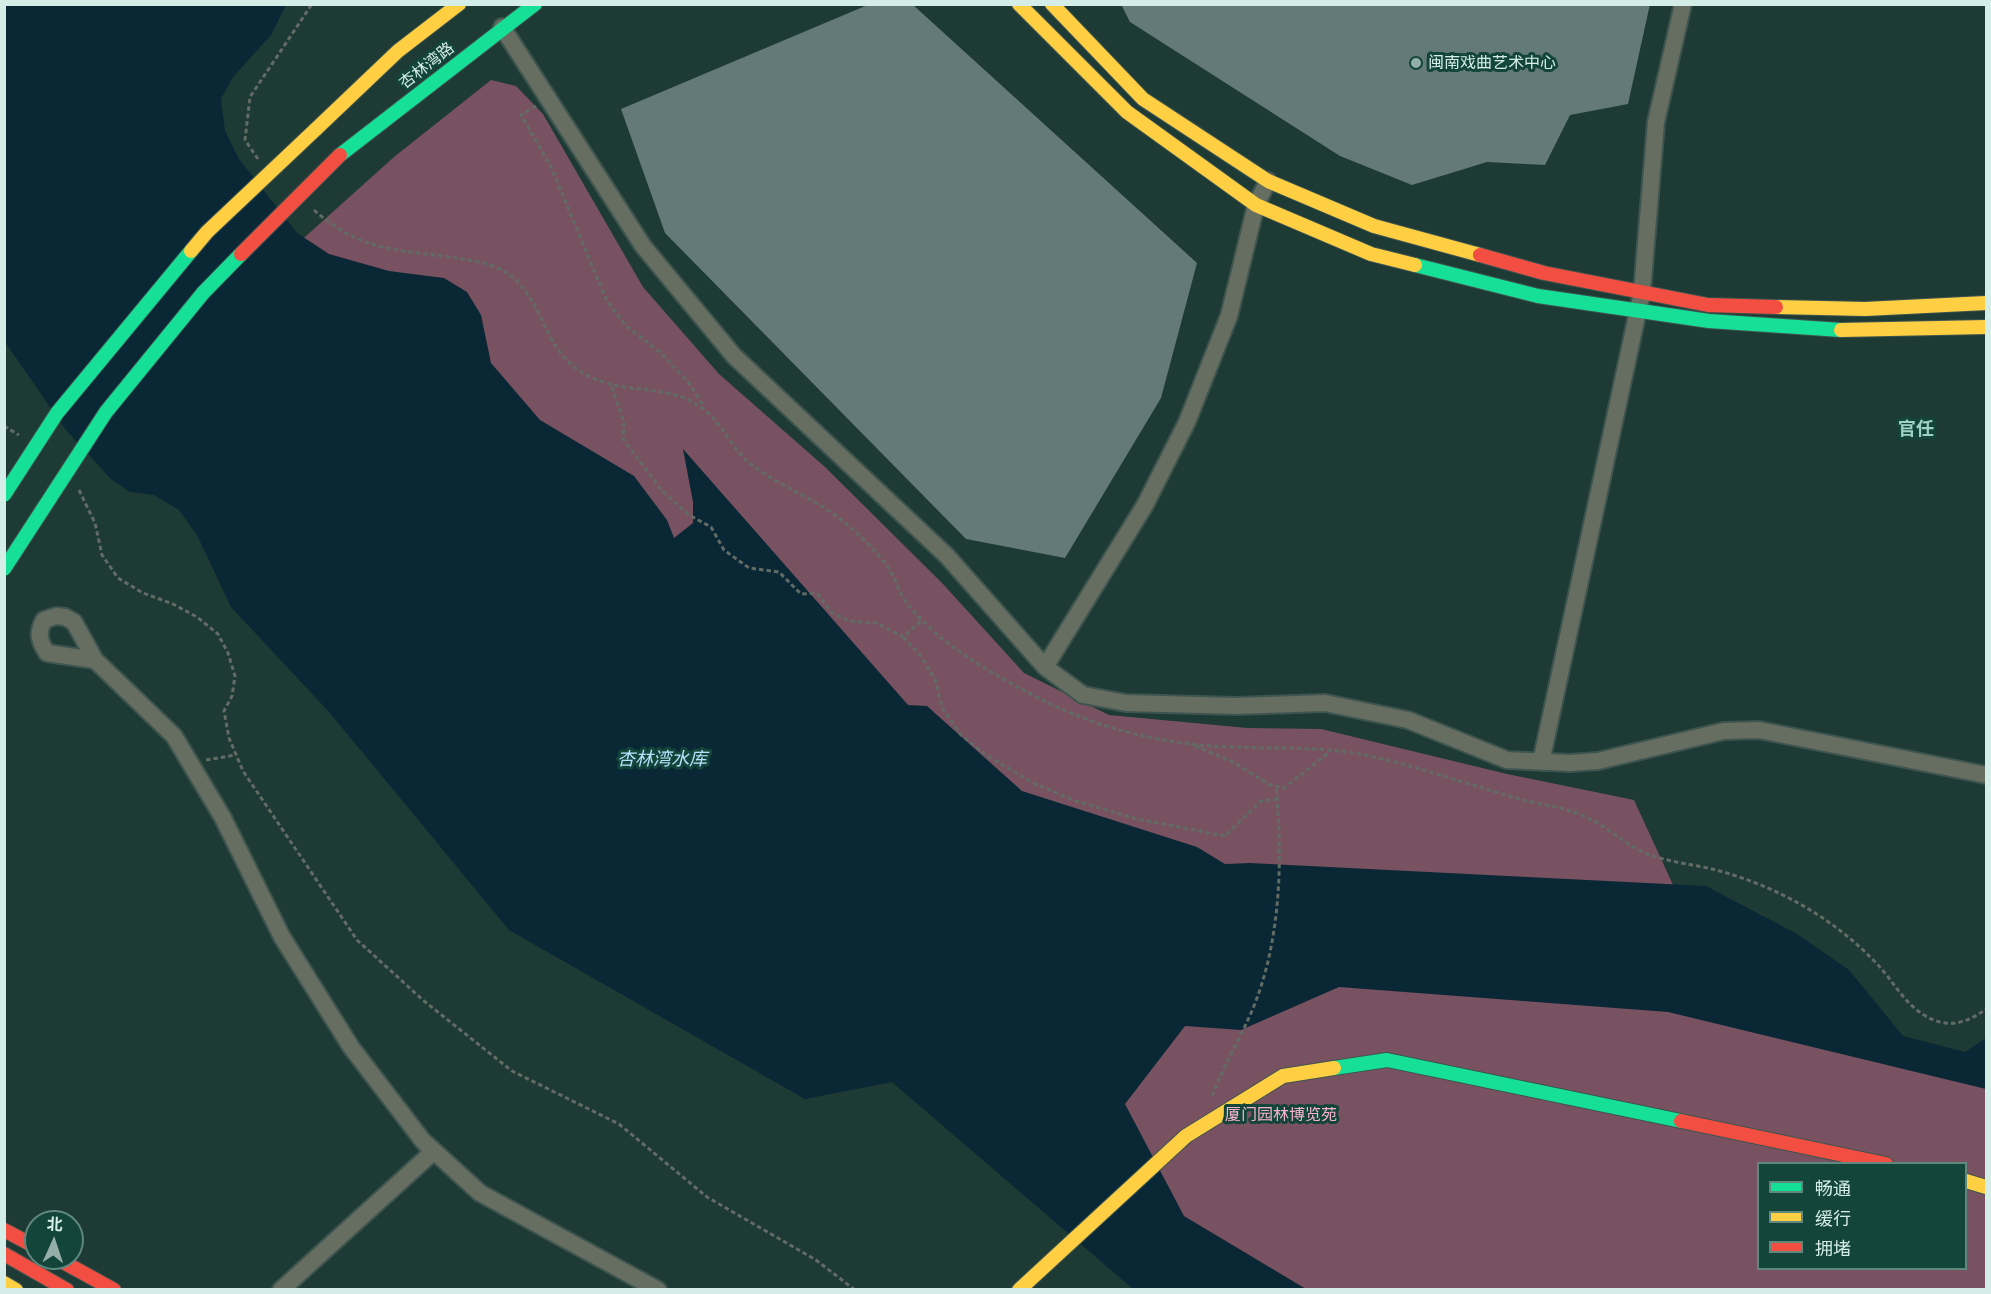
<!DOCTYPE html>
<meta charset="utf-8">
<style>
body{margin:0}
#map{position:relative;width:1991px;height:1294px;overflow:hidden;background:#1e3a34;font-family:"IBM Plex Sans","Noto Sans SC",sans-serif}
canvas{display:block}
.frame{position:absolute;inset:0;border:6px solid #d4ede6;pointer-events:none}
.legend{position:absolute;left:1757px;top:1162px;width:210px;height:108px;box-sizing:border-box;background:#13453a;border:2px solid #60887f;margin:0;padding:8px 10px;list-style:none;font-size:18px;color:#d4ede6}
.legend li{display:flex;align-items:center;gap:12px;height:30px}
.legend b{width:30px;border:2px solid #60887f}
.north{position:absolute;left:24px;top:1210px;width:60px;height:60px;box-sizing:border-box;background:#13453a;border:2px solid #60887f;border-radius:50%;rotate:3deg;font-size:16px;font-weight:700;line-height:24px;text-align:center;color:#d4ede6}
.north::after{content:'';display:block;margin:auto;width:21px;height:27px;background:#94aea8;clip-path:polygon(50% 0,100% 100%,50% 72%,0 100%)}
</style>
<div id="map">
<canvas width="1991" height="1294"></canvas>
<div class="frame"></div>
<ul class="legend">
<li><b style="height:8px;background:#16e098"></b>畅通</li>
<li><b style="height:8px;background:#ffcf43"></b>缓行</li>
<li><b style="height:8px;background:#f24e42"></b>拥堵</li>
</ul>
<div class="north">北</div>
</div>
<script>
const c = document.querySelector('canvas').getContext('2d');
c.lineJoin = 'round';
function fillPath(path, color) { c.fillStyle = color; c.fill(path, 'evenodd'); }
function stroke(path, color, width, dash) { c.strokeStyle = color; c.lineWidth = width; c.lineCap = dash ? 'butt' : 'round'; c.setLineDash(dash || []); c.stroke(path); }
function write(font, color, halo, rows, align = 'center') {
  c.font = font + ' "IBM Plex Sans","Noto Sans SC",sans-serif'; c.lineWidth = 6; c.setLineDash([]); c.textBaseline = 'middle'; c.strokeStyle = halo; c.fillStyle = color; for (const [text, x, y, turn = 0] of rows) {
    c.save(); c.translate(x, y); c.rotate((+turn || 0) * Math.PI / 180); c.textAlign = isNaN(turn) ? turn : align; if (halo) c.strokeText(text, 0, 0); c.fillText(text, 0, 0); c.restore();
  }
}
fillPath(new Path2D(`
 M491,80L516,86L543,114L643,287L719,374L825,467L943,584L1024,673L1109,715L1247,728L1321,729L1507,774L1634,800L1691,924L1195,917L854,737L296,245L394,157Z
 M1184,936L1677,955L1986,1068V1289H1208L1053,1154ZM1758,1164H1966V1268H1758Z`), '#795261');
fillPath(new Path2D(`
 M4,5H286L271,35L233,77L221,99L225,131L239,159L297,233L329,254L389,271L444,278L467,292L481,315L491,363L540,420L634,476L667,520L674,538L693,523V502L683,449L908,705L927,706L1022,791L1197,847L1225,864L1250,863L1706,886L1797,934L1849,970L1903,1036L1965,1052L1986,1038V1089L1668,1012L1339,987L1241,1030L1185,1026L1125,1104L1184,1216L1306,1289H1133L892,1082L805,1099L509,930L330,713L231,607L197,535L179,510L154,495L130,492L111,479L66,430L5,342Z`), '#0a2735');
fillPath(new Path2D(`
 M870,4H912L1197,263L1161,398L1065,558L966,539L665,233L621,109Z
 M1121,4H1650L1628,104L1570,115L1545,165L1487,162L1412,185L1340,156L1130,22Z`), '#637a78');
const street = new Path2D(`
 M502,27L643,246L734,356L947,556L1045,667L1083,695L1126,703L1236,706L1325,703L1408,720L1507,760L1570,763L1598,761L1724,731L1759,730L1986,775
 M95,660L47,653C39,641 37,633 44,620L56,616L65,617L74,622L95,660L174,736L223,818L282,937L351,1047L423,1141L480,1193L658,1290
 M1045,667L1145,505L1187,422L1229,316L1256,205L1268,181
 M1541,762L1642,292L1656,122L1683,4
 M281,1290L434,1151`);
const fast = new Path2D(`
 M340,155L535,4
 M1415,265L1538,296L1709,321L1841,330
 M1334,1068L1387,1060L1681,1121`);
const slow = new Path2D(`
 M1019,4L1127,112L1256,205L1371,254L1415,265
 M1052,4L1143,99L1268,181L1374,226L1480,255
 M315,130L398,51L459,4
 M1776,307L1865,309L1986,303
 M1841,330L1986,327
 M1966,1181L1986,1187
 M4,1283L16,1290
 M1019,1290L1186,1136L1283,1076L1334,1068`);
const jam = new Path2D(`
 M1480,255L1544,273L1708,305L1776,307
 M1681,1121L1886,1164
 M4,1230L36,1247
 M4,1254L67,1290
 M56,1258L114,1290`);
stroke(street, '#3e544f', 20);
stroke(fast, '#3e544f', 16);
stroke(slow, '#3e544f', 16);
stroke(jam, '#3e544f', 16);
stroke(new Path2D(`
 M536,106L521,115L551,167L606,299L625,325L660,352L689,383L704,407
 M258,159L245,140L250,97L312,4
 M314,210C359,250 392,249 449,257C467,260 490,262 505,272C541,294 542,341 573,366C616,400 660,379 701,407C719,419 729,443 745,459C774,485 814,497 844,522C860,535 880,554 891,572C897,583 900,596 909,606C940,643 984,669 1027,692C1091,727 1160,745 1233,747C1278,749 1325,746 1369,756C1420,767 1469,785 1520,799C1541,805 1566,807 1586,817C1609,827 1628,848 1653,856C1674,863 1698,865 1720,871C1780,888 1835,919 1878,965C1893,981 1904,1003 1924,1015C1946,1029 1966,1024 1986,1009
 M612,387L624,423L623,439L662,491L689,515L711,527L724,550L749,568L779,572L801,594L817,593L831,612L849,621L877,623L903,637L922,620
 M4,426L19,435
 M79,490L95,523L102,555L118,578L143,593L173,604L197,617L218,634L228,653L235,676L232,696L224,711L229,738L243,771L357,940L424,1001L512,1071L619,1124L707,1197L816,1260L855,1290
 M903,637L920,655L935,679L942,707L961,735L988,756L1033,783L1076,801L1137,819L1225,836L1261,801L1277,799
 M1195,746L1233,762L1270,785L1284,788L1331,751
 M206,760L236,755
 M1212,1096C1223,1067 1239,1041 1251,1013C1281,944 1283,860 1276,786`), '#626c64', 3, [4.5, 3]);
stroke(street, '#666d61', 16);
stroke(fast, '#16e098', 14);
stroke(slow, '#ffcf43', 14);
stroke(jam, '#f24e42', 14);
const fastBridge = new Path2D(`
 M4,495L57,413L191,251
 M4,569L106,412L203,293L241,254`);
const slowBridge = new Path2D(`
 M191,251L207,232L315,130`);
const jamBridge = new Path2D(`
 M241,254L340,155`);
stroke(fastBridge, '#3e544f', 16, []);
stroke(slowBridge, '#3e544f', 16, []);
stroke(jamBridge, '#3e544f', 16, []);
stroke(fastBridge, '#16e098', 14);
stroke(slowBridge, '#ffcf43', 14);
stroke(jamBridge, '#f24e42', 14);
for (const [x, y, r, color] of [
 [1416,63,6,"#94aea8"]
]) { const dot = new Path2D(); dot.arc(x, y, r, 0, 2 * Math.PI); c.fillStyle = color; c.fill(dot); stroke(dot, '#13453a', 2); }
write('16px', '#d4ede6', '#13453a', [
 ["闽南戏曲艺术中心",1428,63]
], 'left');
write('16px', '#d4ede6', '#13453a', [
 ["杏林湾路",427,66,-38]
]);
write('16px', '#f8b2cb', '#13453a', [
 ["厦门园林博览苑",1281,1115]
]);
write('bold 18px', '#a0d2c4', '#13453a', [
 ["官任",1916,430]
]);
write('italic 18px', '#b7e1fd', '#13453a', [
 ["杏林湾水库",662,760]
]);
</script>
